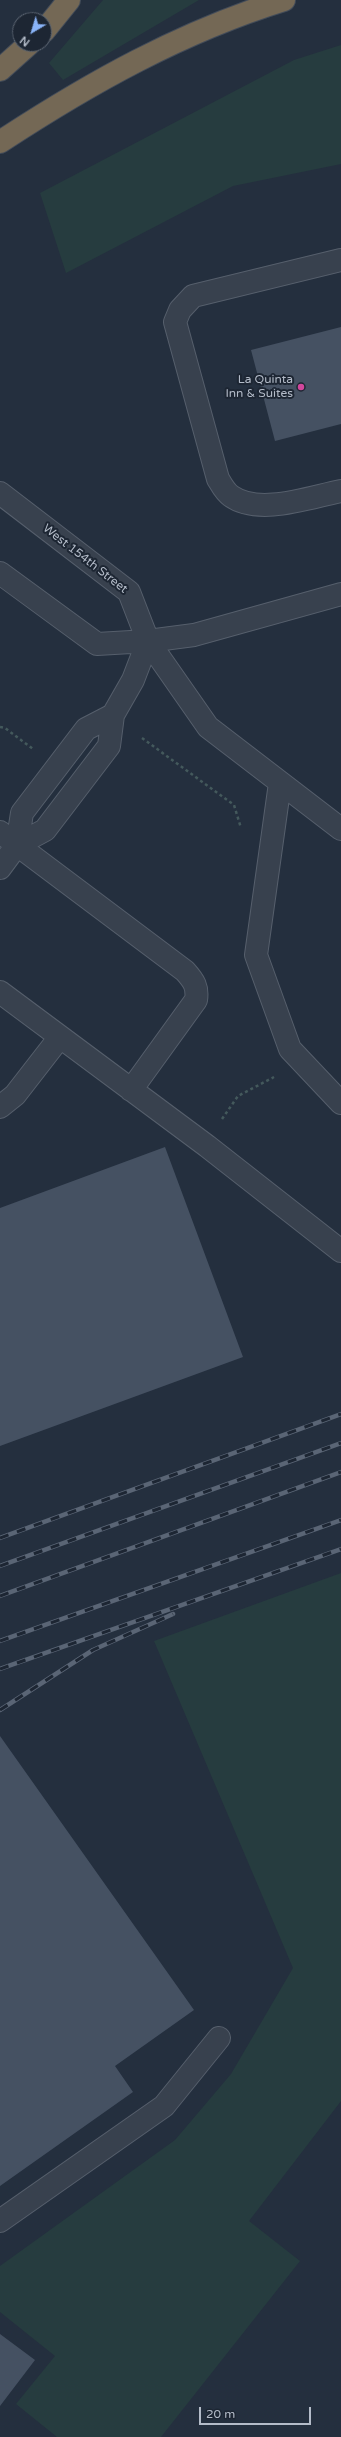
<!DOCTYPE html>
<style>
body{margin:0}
#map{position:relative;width:341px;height:2437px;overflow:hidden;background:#242f3e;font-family:"Varela Round",sans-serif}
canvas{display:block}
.north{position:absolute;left:12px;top:12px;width:40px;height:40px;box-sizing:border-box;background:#1d2633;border:1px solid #59626f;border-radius:50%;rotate:218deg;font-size:11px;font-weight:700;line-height:16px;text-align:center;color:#b4bcc9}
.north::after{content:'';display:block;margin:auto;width:14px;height:18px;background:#8ab4f8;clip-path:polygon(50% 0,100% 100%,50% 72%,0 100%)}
.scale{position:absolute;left:199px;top:2407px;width:112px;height:18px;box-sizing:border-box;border:2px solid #b4bcc9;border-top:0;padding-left:5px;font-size:12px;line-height:14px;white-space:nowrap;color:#b4bcc9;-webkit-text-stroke:3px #1d2633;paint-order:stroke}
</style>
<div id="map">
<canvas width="341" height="2437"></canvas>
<div class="north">N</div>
<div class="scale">20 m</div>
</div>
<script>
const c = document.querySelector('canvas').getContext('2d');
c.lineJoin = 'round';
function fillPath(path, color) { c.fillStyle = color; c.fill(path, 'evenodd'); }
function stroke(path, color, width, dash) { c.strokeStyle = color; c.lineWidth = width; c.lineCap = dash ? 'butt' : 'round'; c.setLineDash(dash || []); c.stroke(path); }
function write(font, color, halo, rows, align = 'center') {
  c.font = font + ' "Varela Round",sans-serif'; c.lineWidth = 4; c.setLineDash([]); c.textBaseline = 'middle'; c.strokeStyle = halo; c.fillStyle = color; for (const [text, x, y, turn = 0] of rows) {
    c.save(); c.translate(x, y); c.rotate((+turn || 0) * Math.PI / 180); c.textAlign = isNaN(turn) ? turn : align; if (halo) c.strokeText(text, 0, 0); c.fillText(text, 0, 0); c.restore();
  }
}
fillPath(new Path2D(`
 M103,0H199L63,80L49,63Z
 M341,45V164L233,186L66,273L40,193L294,60Z
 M341,1573V2101L249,2221L300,2261L161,2437H57L16,2404L55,2356L0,2312V2266L175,2140L231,2074L293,1968L154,1641Z`), '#263c3f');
fillPath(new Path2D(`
 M341,327V424L275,441L251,350Z
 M165,1147L243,1357L0,1446V1208Z
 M0,1736L194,2010L115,2066L133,2092L0,2186Z
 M0,2334L35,2360L0,2406Z`), '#455162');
const minor = new Path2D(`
 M341,260L193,296L180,310L175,322L218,479C221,484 225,492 231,496C259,516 310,497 341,491
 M0,493L129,592L148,641L208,727L341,829
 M0,573L97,644L148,641L194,635L341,594
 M113,715L86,729L22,813L17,845L45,830L109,746L113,715L133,680L148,641
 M280,783L256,955L290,1049L341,1103
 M0,832L185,971C194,981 198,987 196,1000L131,1090
 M0,868L17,845
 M0,992L207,1146L341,1251
 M0,1107L15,1095L60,1037
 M0,2221L164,2106L219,2038`);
const highway = new Path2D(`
 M44,31L69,0
 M0,70L29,44
 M0,142C90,83 181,32 284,0`);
stroke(minor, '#565f6c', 24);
stroke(highway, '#434c59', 24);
stroke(new Path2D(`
 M0,727L5,728L33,749
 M142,738L234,805L241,828
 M222,1119L238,1096L274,1077`), '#44595c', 2.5, [3, 3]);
stroke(minor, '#38414e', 22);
stroke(highway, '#746855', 22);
const rail = new Path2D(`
 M0,1538L341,1414
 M0,1566L341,1443
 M0,1596L341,1472
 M0,1641L341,1520
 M0,1669L341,1549
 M0,1710L93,1650L173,1614`);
stroke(rail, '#5a6575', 4.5);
stroke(rail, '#1d2633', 3, [9]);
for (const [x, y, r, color] of [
 [301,387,4,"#d1479c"]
]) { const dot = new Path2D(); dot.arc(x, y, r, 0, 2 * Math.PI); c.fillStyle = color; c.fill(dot); stroke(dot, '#1d2633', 1.5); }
write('12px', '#b4bcc9', '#1d2633', [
 ["La Quinta",293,380],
 ["Inn & Suites",293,394]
], 'right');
write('12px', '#b4bcc9', '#1d2633', [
 ["West 154th Street",85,559,38]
]);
</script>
